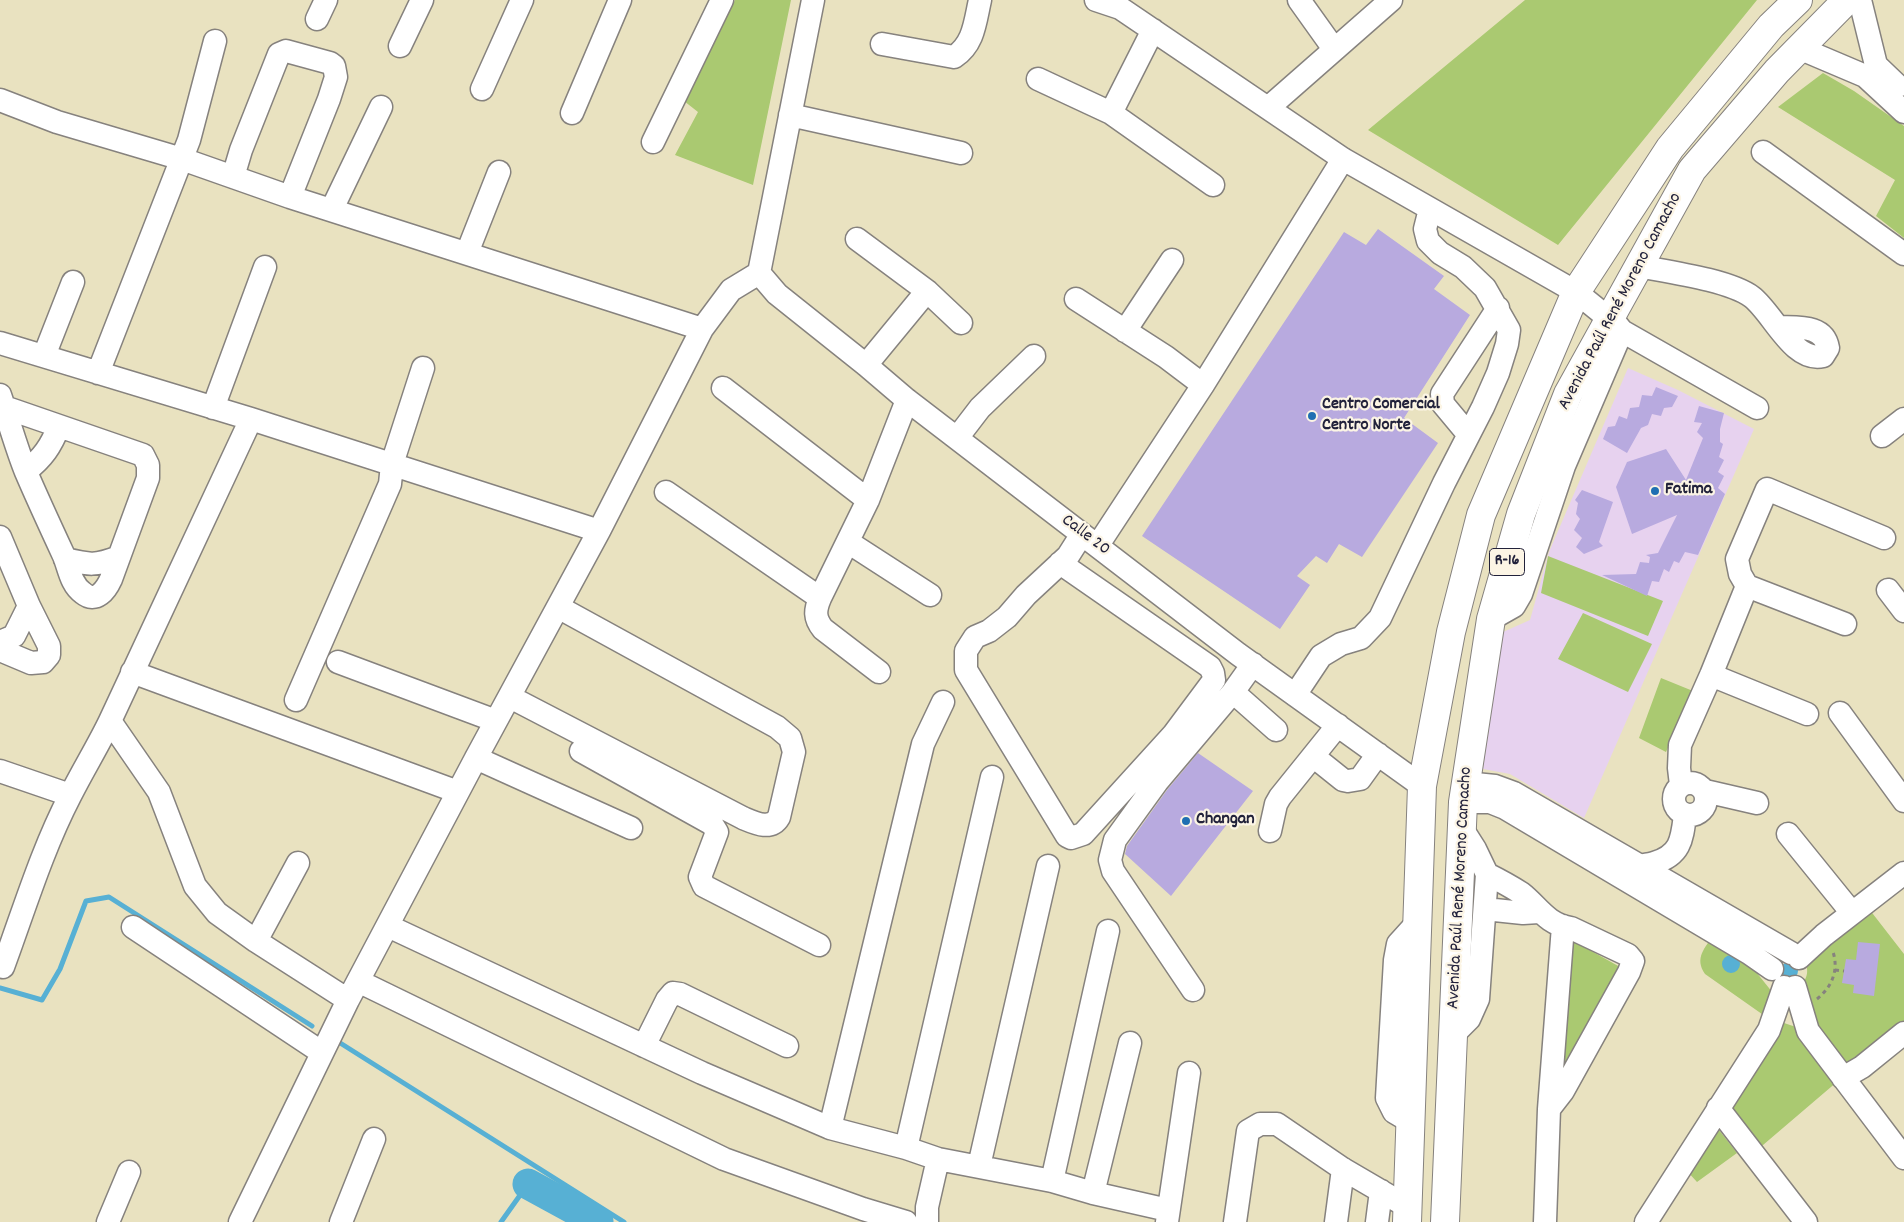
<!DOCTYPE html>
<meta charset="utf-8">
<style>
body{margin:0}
canvas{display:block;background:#e9e2c0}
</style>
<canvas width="1904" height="1222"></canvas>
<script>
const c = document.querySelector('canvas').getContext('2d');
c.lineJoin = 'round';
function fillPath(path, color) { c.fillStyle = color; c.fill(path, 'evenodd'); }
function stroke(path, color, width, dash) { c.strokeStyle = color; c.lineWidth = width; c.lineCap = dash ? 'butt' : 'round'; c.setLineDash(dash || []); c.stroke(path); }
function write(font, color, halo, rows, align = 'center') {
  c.font = font + ' Dekko,sans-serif'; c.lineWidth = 4.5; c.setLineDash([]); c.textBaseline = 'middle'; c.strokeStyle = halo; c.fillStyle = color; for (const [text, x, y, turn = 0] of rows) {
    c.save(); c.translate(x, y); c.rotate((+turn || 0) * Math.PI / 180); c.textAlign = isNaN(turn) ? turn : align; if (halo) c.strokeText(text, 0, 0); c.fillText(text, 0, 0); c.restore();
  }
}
fillPath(new Path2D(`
 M1628,368L1678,390L1754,429L1584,818L1510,774L1483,769L1503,632L1530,620L1549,552Z`), '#e7d2ef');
fillPath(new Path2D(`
 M735,0H791L753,185L675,155L698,112L684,101Z
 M1525,0H1757L1558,245L1368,130Z
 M1823,73L1854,91L1904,126V238L1876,216L1895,180L1778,107Z
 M1548,556L1663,601L1648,636L1541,593Z
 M1583,613L1652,644L1628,692L1558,659Z
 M1661,678L1693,691L1666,752L1639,738Z
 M1866,905L1904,954V1028L1860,1064H1837L1799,989C1808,977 1810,971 1803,957Z
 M1714,934L1736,947L1777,998L1769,1019L1705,974C1694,958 1705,948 1714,934Z
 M1568,938L1620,967L1559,1078Z
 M1778,1021L1802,1029L1838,1081L1756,1151L1720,1105Z
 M1715,1125L1737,1153L1697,1182L1686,1170Z`), '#aac971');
fillPath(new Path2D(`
 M1722 964a9 9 0 1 1 18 0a9 9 0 1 1-18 0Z
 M1780 971a9 9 0 1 1 18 0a9 9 0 1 1-18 0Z`), '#57b0d4');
stroke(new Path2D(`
 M0,988L42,1000L60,969L86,901L109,897L312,1026
 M337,1041L624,1222
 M501,1222L528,1184`), '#57b0d4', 5);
stroke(new Path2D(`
 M528,1184L598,1222`), '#57b0d4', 31);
fillPath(new Path2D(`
 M1378,229L1444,276L1434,289L1470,315L1404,418L1438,443L1362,557L1339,544L1327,563L1316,556L1297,576L1310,585L1280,629L1142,536L1344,232L1366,245Z
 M1656,387L1678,396L1672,407L1664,408L1661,416L1652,414L1648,425L1641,428L1627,453L1603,439L1608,427L1615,426L1619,416L1627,419L1630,408L1639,407L1642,395L1652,396Z
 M1699,406L1724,413L1720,429V442L1723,444L1719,457L1724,460L1718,472L1724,476L1718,488L1725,494L1698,555L1685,552L1679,563L1674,561L1669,572L1664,569L1659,582L1652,581L1647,596L1602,575L1636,574L1640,562L1649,563L1650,557L1646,555L1658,553L1677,515L1632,534L1616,487L1627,462L1666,449L1686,480L1703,438L1697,432L1702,423L1694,422Z
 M1582,490L1613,502L1599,542L1603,546L1584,554L1576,547L1582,538L1574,530L1580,519L1576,514L1578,503L1575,500Z
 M1198,753L1253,791L1171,896L1125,854L1127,846L1167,790Z
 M1858,942L1880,944L1874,996L1853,993L1854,985L1842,983L1846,959L1856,960Z`), '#b8aadf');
const minor = new Path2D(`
 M1096,0L1120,8L1343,159L1576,292L1618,326L1622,331L1564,466L1521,594L1514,606L1491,619
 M1299,0L1334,49
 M1860,0L1876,65L1898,86
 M317,19L326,0
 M882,44L954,57C974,44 975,22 980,0
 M400,46L422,0
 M1799,48L1865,76L1904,112
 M1038,79L1111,113L1213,185
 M482,89L522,0
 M0,100L57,122L182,159L290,197L702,329
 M1268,108L1391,0
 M572,113L620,0
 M1111,113L1153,30
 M790,115L961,153
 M653,142L722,0
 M1763,152L1904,254
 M233,177L241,150L279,54L286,51L330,63L334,66L336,77L329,99L290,197
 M332,209L381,107
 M857,239L927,291L961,323
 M467,253L499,172
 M1638,266C1669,272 1729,280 1752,297C1773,313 1793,363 1823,356L1828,348C1824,324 1797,328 1778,327
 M759,273L777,294L866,365L907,400L1238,654L1422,786
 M1076,299L1166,357L1203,385
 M1125,331L1172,260
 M1622,331L1757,408
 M0,343L251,419L599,531
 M44,356L73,282
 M866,365L927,291
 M98,373L189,140L215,41
 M723,388L868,500
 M0,395C9,421 16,447 26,472C38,500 51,528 64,556C69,568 71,585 83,593C96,604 106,590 111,579L148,478V465L143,455L4,407
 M213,408L265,267
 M1468,434L1443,404L1442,394L1498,308
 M1882,436L1904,419
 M957,438L980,408L1034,356
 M26,471C43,458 51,446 59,426
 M666,492L820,598
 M0,537L29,606L49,646V655L43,662L31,663L0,650
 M848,542L930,595
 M1098,545L1203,385L1343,159
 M65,559C90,565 95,566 119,557
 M1060,563L1210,667L1213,673L1214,680L1173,735L1083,834L1071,838L1067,836L966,670V651L975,637L989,631L1007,617L1026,595L1068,556L1082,534
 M1747,586L1845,624
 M1888,590L1904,611
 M0,642L14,636L29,606
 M338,662L496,721
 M132,672L458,792
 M879,672L823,629C814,618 815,610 820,598L868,500L907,400
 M1711,675L1807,714
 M1233,692L1276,730
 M1295,695L1321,656L1341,644L1361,638L1380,618L1444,483L1483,407L1498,373L1507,344L1509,330L1485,288L1463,267L1440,253L1428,241L1425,229L1430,209
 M510,697L743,818C755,823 771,831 779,817L794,752L790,738L777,727L558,607
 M296,700L390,484L392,464L423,368
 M1840,713L1904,801
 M110,721L159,792L195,886L217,913L256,941L348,1000
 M581,751L712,824L717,832L700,877L704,886L819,945
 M1313,756L1343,780L1348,781L1360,779L1378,754
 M476,758L631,828
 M0,771L70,795
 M1674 799a16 16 0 1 1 32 0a16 16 0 1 1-32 0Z
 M1465,783L1495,786L1514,793L1791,953
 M1681,785L1679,768L1680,745L1711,675L1747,586L1740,574L1737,559L1767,489L1884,538
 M1705,791L1757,803
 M1463,802H1490L1505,808L1749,953L1772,969
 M1270,831L1276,804L1280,797L1338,725
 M1788,834L1852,913
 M1633,871C1641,863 1644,866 1654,863C1681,855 1682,839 1685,815
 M1487,874C1499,880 1510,886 1521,893C1538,906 1546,924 1571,928L1628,955L1633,961L1629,972L1563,1091L1549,1109
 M1485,909L1523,913L1539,912
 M388,926L702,1073L830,1128L906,1148L938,1159L1052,1181L1093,1193L1168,1210
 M133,927L321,1052
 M256,941L298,863
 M1799,958L1824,935L1904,873
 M3,967C24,910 42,850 70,796C83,770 98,746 110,721L251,419
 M358,981L724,1159L863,1209L906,1222
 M1795,987L1808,1031L1904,1158
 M1193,990L1113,871L1110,860L1115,840L1157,782L1233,692L1253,664
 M1453,1035L1469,1019L1478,999L1487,874L1475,849L1461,827
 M644,1046L667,1000L673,993L680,994L787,1046
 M1843,1078L1862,1067L1904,1033
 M1718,1108L1806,1222
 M1411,1122L1394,1112L1387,1098L1395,960L1398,944L1417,923
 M830,1128L923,744L943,702
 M906,1148L992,777
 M979,1166L1048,866
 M1052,1181L1108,931
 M1093,1193L1130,1043
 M108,1222L129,1172
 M240,1222L348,1000L476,758L599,531L702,329L731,290L759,273L813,0
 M341,1222L374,1139
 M927,1222V1207L938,1159
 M1167,1222L1189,1073
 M1235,1222L1248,1131L1260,1124H1277L1343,1169L1408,1207
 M1336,1222L1343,1169
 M1377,1222L1381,1191
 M1545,1222L1549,1109L1563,926
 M1646,1222L1769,1030L1784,987`);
const major = new Path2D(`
 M1407,1222L1422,786L1451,632L1481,515L1576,292L1670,148L1771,26L1798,0
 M1445,1222L1463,802L1491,619L1521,514L1568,394L1692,170L1777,71L1847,0`);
stroke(minor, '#86827e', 25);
stroke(major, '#86827e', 30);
stroke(new Path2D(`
 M1835,970L1844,971
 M1817,999C1832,987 1839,970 1833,952`), '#86827e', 3, [4, 4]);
stroke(minor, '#fff', 22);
stroke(major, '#fff', 28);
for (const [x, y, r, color] of [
 [1312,416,5,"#1f6fb2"],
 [1655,491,5,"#1f6fb2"],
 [1186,821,5,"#1f6fb2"]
]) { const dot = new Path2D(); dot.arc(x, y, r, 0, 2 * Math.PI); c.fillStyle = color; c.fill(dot); stroke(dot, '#fcf5e5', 2); }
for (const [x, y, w] of [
 [1507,562,35]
]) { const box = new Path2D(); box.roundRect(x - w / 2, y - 13.5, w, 27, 4); c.fillStyle = '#fcf5e5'; c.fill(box); stroke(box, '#22223b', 1); }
write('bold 16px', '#22223b', null, [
 ["R-16",1507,562]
]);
write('18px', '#22223b', '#fcf5e5', [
 ["Avenida Paúl René Moreno Camacho",1621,302,-62],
 ["Calle 20",1085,536,37],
 ["Avenida Paúl René Moreno Camacho",1461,888,-87]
]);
write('bold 18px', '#22223b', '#fcf5e5', [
 ["Centro Comercial",1322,406],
 ["Centro Norte",1322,427],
 ["Fatima",1665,491],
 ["Changan",1196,821]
], 'left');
</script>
